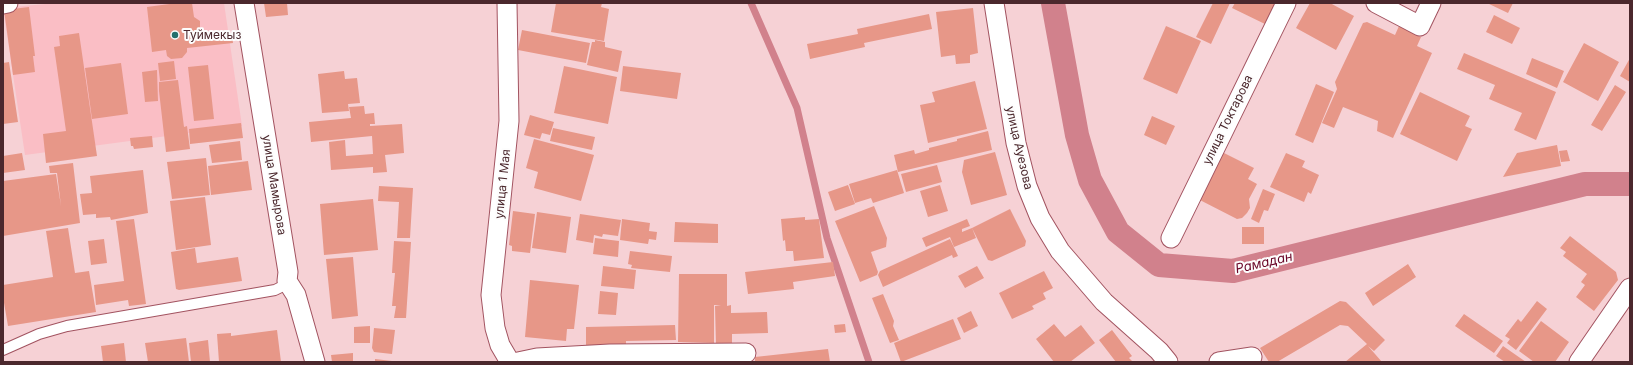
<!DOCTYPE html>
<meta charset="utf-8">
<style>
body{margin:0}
#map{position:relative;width:1633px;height:365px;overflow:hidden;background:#f6d1d5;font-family:Inter,sans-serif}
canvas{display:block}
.frame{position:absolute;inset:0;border:4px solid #4b282d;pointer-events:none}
</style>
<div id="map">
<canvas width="1633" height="365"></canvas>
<div class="frame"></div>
</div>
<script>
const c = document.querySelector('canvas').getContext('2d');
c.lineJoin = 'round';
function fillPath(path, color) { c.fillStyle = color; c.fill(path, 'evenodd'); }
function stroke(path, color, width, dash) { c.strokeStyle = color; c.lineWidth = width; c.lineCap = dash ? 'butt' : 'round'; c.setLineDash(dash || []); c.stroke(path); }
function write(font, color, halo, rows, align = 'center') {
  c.font = font + ' Inter,sans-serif'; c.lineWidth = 4; c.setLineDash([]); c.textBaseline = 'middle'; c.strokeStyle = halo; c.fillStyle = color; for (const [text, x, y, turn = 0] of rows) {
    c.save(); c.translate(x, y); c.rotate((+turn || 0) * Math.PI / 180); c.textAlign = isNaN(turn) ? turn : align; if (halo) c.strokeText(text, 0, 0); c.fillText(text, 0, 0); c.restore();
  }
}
fillPath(new Path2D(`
 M56,3H224L242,126L25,155L3,8Z`), '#fabec5');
stroke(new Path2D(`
 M751,3L797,108L827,238L869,362`), '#d1818c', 7);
stroke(new Path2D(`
 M1053,3L1077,135L1090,180L1118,232L1159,265L1233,271L1585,184H1630`), '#d1818c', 24);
fillPath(new Path2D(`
 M177,3H192L194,17L200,21V31L198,36L210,35L211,38L232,36L233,43L187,48V52L182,58L171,59L167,56L166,50L152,52L147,7Z
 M264,3H287L288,15L266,17Z
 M556,3H602L601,7L609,9L604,41L551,32Z
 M1213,3H1230L1211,44L1196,37Z
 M1235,3H1277L1267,25L1232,8Z
 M1310,3H1330L1354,16L1336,50L1296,28Z
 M1487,3H1513L1508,13Z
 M29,7L35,56H33L35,72L13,75L4,10Z
 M973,8L978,53L970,55V63L956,64L955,55L941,57L936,12Z
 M929,14L932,29L864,43L865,47L810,59L807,44L858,34L857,29Z
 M1494,15L1520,28L1512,44L1486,32Z
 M1367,22L1395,35L1399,26L1421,37L1417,46L1432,53L1393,138L1377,131L1378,121L1343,107L1334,128L1322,123L1337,89L1335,82L1363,23Z
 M1166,26L1201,41L1177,94L1143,79Z
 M522,30L590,43L586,63L518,50Z
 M79,33L97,156L46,163L43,134L66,131L54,47L60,46L59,36Z
 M595,40L605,42V47L622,51L618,72L587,65L592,42H595Z
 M1584,43L1619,62L1598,101L1563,82Z
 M1464,53L1556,92L1536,140L1514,130L1522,113L1489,99L1495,85L1457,69Z
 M1532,58L1564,71L1557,88L1526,74Z
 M1630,58V82L1620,76Z
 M174,61L176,79L160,81L158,63Z
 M9,62L18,122L3,124V63Z
 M121,63L128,114L92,119L85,68Z
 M208,65L214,119L194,121L188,67Z
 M564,66L617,77L608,124L554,113Z
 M623,66L681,73L677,99L620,91Z
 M157,70L158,101L145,102L142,72Z
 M344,71L345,79L357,78L360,103L348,104L349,111L322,113L318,74Z
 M178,80L184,127L187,126L190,149L166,152L159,91V82Z
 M975,81L987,129L928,143L920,105L935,102L932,92Z
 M1316,84L1334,92L1313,143L1295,135Z
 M1615,85L1626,92L1602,131L1591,125Z
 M1420,92L1470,116L1465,126L1472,129L1457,161L1400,134Z
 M364,106L365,114L374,113L375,124H370V126L402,124L404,153L385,155L387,172L373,173V167L331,170L329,142L345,140L346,156L373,154L372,136L311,142L309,122L351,118L349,107Z
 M530,115L554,122L550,135L542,133L540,139L524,135Z
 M1152,116L1175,126L1166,145L1144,135Z
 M241,123L243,138L190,144L189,129Z
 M553,128L595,137L592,150L550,141Z
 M988,131L992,150L898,172L894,155L914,150L915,154L929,150V148L957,141V139Z
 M152,136L153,147L134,149L133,146H131L130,138Z
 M534,139L594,155L581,201L534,188L538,172L526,168Z
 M240,141L242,160L212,163L209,145Z
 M1557,145L1561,166L1503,177L1517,153Z
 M1218,150L1254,168L1248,179L1257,184L1249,199L1250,208L1247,213L1242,218L1237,219L1194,197Z
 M1567,150L1570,161L1561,162L1559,151Z
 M995,152L1007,195L971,205L962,172L964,160Z
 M22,153L25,170L3,173V156Z
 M1286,153L1305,161L1302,167L1319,175L1311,194L1308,192L1304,202L1270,187Z
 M206,158L210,195L172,199L167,162Z
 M248,161L252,190L211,195L208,166Z
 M73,163L80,223L3,236V181L56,174L61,206L57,173H50L49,166Z
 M937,165L942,182L906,192L901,174Z
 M143,170L148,213L111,220L110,217L96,218V214L83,215L80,194L92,193L90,176Z
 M897,170L904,193L873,203L871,198L855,203L849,184Z
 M848,185L855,204L835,211L828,192Z
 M940,185L948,211L928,217L920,191Z
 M379,186L413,188L410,238H397L399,202L378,201Z
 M1263,189L1275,194L1268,211L1264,210L1259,223L1251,219Z
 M205,197L211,245L176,250L170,201Z
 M373,199L378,250L324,255L320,204Z
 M874,206L887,238L886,247L871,252L878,272L877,275L860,282L835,221Z
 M1010,209L1026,241L1025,246L992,261L988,260L972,228Z
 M513,211L535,214L530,253L512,251V246L509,245Z
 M537,212L571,217L566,253L532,248Z
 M580,214L621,220L618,236L603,234L602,237L594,235L593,243L576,240Z
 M805,217V220L819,219L824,258L794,261L793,251H786L785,240L783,241L781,219Z
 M134,219L146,304L129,306L128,300L96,305L94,285L124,281L116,221Z
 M622,219L650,223L649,231L657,232L656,240L649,239L648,244L620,240Z
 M967,219L970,226L962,229V232L972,228L976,238L954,247L950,237L926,247L922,238Z
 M675,222L718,224V243L674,242Z
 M1242,227H1264V244H1242Z
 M68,228L75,273L89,271L96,312L8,326L3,297V285L53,277L46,231Z
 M1570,236L1616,272L1618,280L1594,311L1576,297L1585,285L1581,282L1587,274L1563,256L1566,252L1560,248Z
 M595,238L619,241L618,257L593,254Z
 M104,239L107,263L91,265L88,241Z
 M950,239L958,256L953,258L952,255L883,287L878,275L880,271Z
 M394,241L411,242L406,318H394L396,306H392L395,273H392Z
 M195,248L197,263L238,257L242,281L179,290L176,289L171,252Z
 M630,251L672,256L670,272L631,268L632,265L628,264Z
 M353,257L358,316L332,319L326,259Z
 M833,262L835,276L793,282L794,289L748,294L745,272Z
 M1408,264L1416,277L1373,306L1365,293Z
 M603,266L636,270L634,289L601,286Z
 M977,266L984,278L965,288L958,276Z
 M1044,271L1053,288L1043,293L1046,299L1032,306L1034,309L1012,319L999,293Z
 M679,274H727V306L731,305V313L767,312L768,333L732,334V343L716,344L715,306L721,305H714V343L678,342Z
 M530,280L579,285L574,329H567L566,341L525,337Z
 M600,291L618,293L616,315L598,314Z
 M883,294L894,321L893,326L899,340L890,343L872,298Z
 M1340,301L1346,302L1385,340L1374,351L1368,346L1382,362H1345L1367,344L1348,326L1340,325L1277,362H1269L1260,348Z
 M1537,301L1547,309L1516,350L1507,343L1510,339L1505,336L1518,319L1521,322Z
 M971,311L978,326L964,333L957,318Z
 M1464,314L1503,341L1494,353L1455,326Z
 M953,319L961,339L901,362L894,343Z
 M1541,321L1569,342L1555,362H1534L1519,351Z
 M845,324L846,332L835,333L834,325Z
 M1054,324L1065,337L1081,325L1095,343L1070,362H1054L1036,339Z
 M675,325L676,340L626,341V346L586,347V327Z
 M370,326V343H354V327Z
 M374,328L395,330L392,354L374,352L372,348Z
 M277,330L281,362H234L232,344L234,362H219L217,334L231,333V336Z
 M1112,330L1132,356L1129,358L1133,362H1116L1099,340Z
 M186,338L189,362H148L145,343Z
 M208,340L210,362H191L189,343Z
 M124,343L126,362H103L101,346Z
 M1503,346L1526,362H1505L1496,356Z
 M828,349L830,362H755V357Z
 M353,353V362H332L331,355Z
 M375,359L392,361V362H375Z`), '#e79788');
const service = new Path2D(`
 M3,350L39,334L67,326L275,290L283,286L287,281`);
const minor = new Path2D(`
 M244,3L288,272L287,281L296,295L315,362
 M507,3L509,121L491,295L495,328L500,345L510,362
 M994,3L1016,143L1027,186L1040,218L1060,251L1104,302L1159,351L1168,362
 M1376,3L1420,26L1431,3
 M3,4L8,3
 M1171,238L1286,3
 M518,362L537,358L610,354L746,353
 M1219,362L1252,357
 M1579,362L1630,288`);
stroke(service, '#a25360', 12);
stroke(minor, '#a25360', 21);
stroke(service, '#fff', 10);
stroke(minor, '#fff', 19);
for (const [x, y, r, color] of [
 [175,35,4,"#26706d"]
]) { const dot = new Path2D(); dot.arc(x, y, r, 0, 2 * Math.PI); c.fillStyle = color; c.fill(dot); stroke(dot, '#fdfdfd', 1.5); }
write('12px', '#4b282d', '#fdfdfd', [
 ["Туймекыз",183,35]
], 'left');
write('12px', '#4b282d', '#fdfdfd', [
 ["улица Токтарова",1228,120,-64],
 ["улица Ауезова",1019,148,77],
 ["улица 1 Мая",503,184,-84],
 ["улица Мамырова",274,185,81]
]);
write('italic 13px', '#680325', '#fdfdfd', [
 ["Рамадан",1264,263,-13]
]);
</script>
